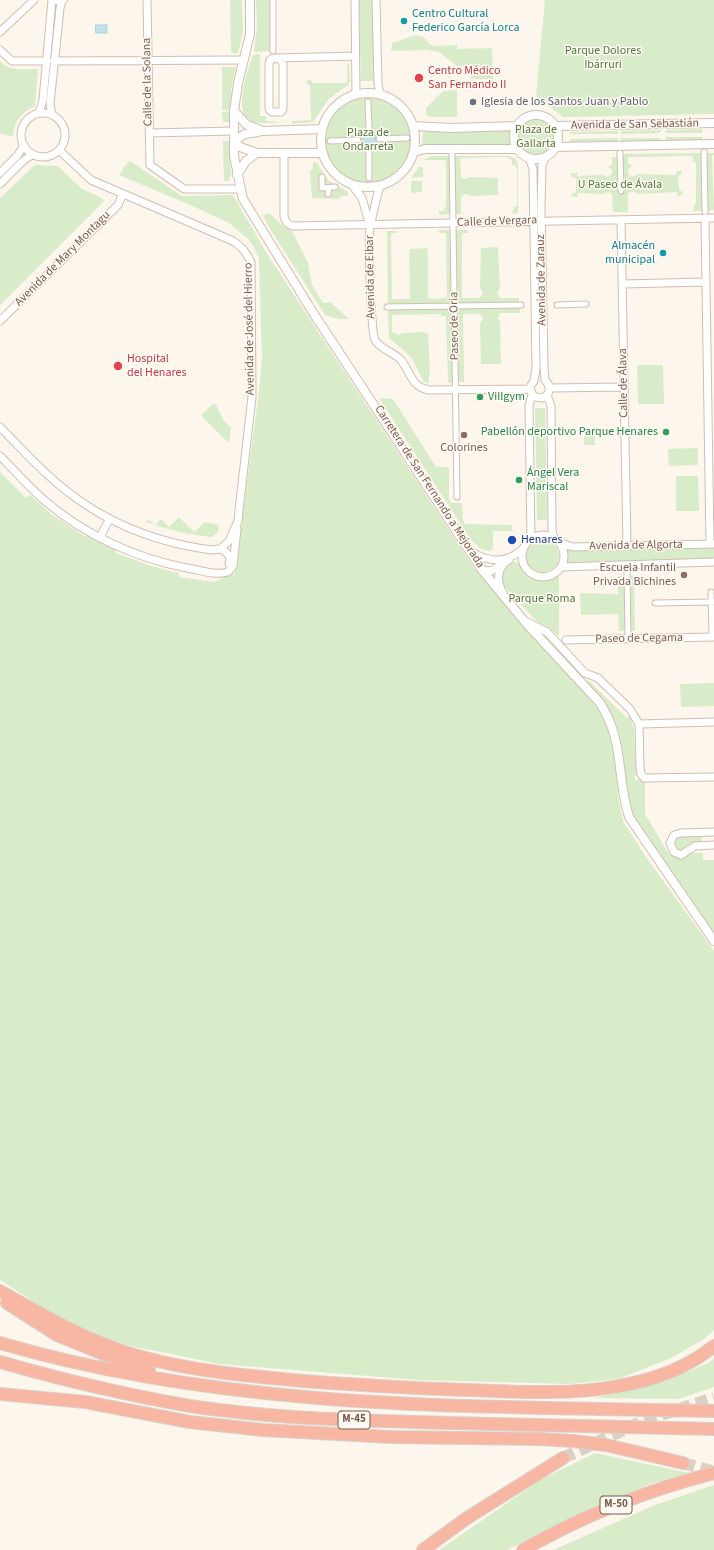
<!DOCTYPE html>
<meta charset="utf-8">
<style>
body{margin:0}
canvas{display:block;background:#fdf6ec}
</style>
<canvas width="714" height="1550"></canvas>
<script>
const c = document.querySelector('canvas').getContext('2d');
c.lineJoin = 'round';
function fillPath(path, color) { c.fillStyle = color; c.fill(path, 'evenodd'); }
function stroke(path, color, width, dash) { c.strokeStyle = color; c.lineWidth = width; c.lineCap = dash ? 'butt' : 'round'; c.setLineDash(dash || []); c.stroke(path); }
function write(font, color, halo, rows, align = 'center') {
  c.font = font + ' "Source Sans 3",sans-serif'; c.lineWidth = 3; c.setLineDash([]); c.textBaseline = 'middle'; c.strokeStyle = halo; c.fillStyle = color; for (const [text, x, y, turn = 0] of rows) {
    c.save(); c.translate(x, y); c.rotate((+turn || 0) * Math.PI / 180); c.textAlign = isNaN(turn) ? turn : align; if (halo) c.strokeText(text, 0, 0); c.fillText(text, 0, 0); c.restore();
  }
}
fillPath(new Path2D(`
 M230,0H241L242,3L243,31L238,53L235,54L231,52Z
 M256,0H271L272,51L254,52L257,25Z
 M359,0H373L375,81H361Z
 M545,0H714V114L563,117L536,96Z
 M416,35L423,37L432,46L457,45V49L492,48L493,79H471L470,66H457L439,52L426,50L391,51L392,43Z
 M260,54V116H266V121L285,122C275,122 261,125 251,121C232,113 248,69 253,55Z
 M0,61C10,72 25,69 38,69L35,106C21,113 14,121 13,137L0,133Z
 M347,64H349L350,81L348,85L329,99L313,122L292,124V121L311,120L310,85H307V80L312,81V83H347Z
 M222,67H236L231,89L230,110H222Z
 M457,90V117H431L426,115V108L443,91Z
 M325 140a43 43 0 1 1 86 0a43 43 0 1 1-86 0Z
 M230,111V122H223L222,112Z
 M519 137a17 17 0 1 1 34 0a17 17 0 1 1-34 0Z
 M702,129V133H666V130Z
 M661,130L660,133L621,134V131Z
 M510,131L512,132L511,145L422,146L423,132Z
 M618,131V134H570L569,132Z
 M666,137H702V140L666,141Z
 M618,138V141L570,142V139Z
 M621,138H661L660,141H621Z
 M223,141H229L231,175L229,181H224Z
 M702,153L703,211H692L694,209V204H696V162H693V157L691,156L628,157V163L632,166L628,169V174L633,177L638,174L676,175L677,171H682V174L678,176L679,190L683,192V195L677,196V192L638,194L633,191L628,194V212H613L612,194L608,192L602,194L578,193L577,197H572V194L576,192V178L571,176V173H577V176L602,175L607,177L612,174V169L608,167L612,164V157H621L622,154Z
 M705,153H714V155L712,156L714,210L706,211Z
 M431,156H451L452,214L439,215V211H444L446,204V164L445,160H423Z
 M454,156H509L515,158L518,164V213L510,214L513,212V207H516L517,203V170L515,165H512V160L505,157L465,158L460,159L461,177L465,179L470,177L498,178V195L471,196L465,194L461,197V214H455Z
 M130,161L182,196L233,195L269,257L474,568L600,711L607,722L614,745L618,796L623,821L646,857L714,951V1330L704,1339L671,1358L618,1379L569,1384L418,1380L219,1364L121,1344L57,1317L0,1280V472L26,498L30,495L51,514L86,537L88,534L115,548L116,553L151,566L179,573V577L214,582L235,573L259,391L262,359L259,259L254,247L247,238L229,223L190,205L119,175L124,167Z
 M313,162H316L329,181L348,192V196H342L339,199L312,198L310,171L313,168Z
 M35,165L58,166L82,189L102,198L104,201L0,305V198Z
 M419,167H423V177L411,178Z
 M411,181H422V192L411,193Z
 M269,213L283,226L291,229L308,263L312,285L323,303L330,302L349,319H338L325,315L267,224L263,215Z
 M439,230H452L453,304L389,305L388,304L387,231H397V233H392L391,236L392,299H409L410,297L409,253L410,249L427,248L428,253V297L429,299L447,298L446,235L445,233H439Z
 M455,230H468V233H463L462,235V298H480L483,293L480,288L481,248L498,247L500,288L497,293L500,298H519V303H456Z
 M494,307L520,308V313H500L498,318L500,323L501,364H481L480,324L483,318L480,314H463L464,382H458L456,309Z
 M452,308L454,383H448L446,316H441V314L392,315V332L399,335L402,333L424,332L428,334L430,373L428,379L430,383L424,382L411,357L389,338L388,310Z
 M637,365H663L664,404H638Z
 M379,398L393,399L436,467H449V499L452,503H462L463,520L465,524L512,525V531H493V549L489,551L481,549L471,540Z
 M214,403C221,410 221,422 231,427L229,442L224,439L201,415Z
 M535,408H545L547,520H537Z
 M584,429H595V445H584Z
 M698,448V465L669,466L668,449Z
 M676,476H698L699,511H676Z
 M179,517L194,532L205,522L219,525L218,532L212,537C189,535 167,529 146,522L148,519L155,525L161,519L169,527Z
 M525 556a17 17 0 1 1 34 0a17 17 0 1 1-34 0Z
 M714,546V560L566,562L567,549Z
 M515,561C520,564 522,569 526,573C536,582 549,581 559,574V636L546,626L537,622L504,586L501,580L503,567Z
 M618,576H634L635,631H619L618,614L581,615L580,593L618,594Z
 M588,680L627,718L630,716L634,729L636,775L634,777L636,781L639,779L645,782V814L669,854L680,859L692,853H703V860H714V934C688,898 654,858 635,819C621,789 628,754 616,724C609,708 597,696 586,682Z
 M714,683V706L681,707L680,684Z
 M682,836H702V842L692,843L682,851L677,850L674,847V840Z
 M714,1358V1387L678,1399L595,1398L664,1382L710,1362Z
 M595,1453L689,1473L650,1484L596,1506L507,1550H439L542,1479Z
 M714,1485V1550H553L655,1505Z`), '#d8ecc9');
const water = new Path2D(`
 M96,25H107V33H96Z
 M363,134H375V146H363Z`);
fillPath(water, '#bfe3e8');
stroke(water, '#a5d3da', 1);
stroke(new Path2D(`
 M563,1458L645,1420L714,1398
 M683,1463L714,1472`), '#dcd0c4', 12, [12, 6]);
const pedestrian = new Path2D(`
 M273,0V51
 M368,102L369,129
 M379,139L407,138
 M330,141L358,140
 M369,150V178
 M704,152L705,212
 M620,153L621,191
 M452,154L457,497
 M322,177V188L335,187
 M328,194L329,188
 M557,305L586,304
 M387,307L521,305
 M627,571L628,639
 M711,592L712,637
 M655,603L714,602`);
const minor = new Path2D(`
 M147,0L150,165L184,189H240
 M355,0L356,94
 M376,0L378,84L380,94
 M0,32L34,0
 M0,50L12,61H47
 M274,58L281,60L283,64V109L281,112H272L269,109V64L270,60Z
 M277,58L355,56
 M54,61L244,60
 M39,113L43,100L52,0
 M21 135a22 22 0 1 1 44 0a22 22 0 1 1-44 0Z
 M52,115L50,104L60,8L62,0
 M149,133L234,131
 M284,153V217L287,223L292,226L714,218
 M529,157L533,169L536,368L534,381L530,387L532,394L529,406L531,539
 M0,173L18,155L24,145
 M0,184L23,161L33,154
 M352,185L362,198L370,226
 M380,186C376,199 373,213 370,227C368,237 371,333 375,340C381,350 394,352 401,360C411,373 411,387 429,390L530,389
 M705,219L710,544
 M621,220L627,546
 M622,284L706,282
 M0,321L118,205L123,194
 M550,388L624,387
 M532,394L535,397L542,398C550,395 552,387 545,380L544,367L541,208L542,165L545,157
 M547,395L551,406L552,530L554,538
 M0,427C16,443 31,460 48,475C94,518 150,542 212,550L220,549L229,541L238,521L239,510L252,397L251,262C246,252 242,247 233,241L91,180L59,150
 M0,456C15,471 29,487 45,501C85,535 135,558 187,568C200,570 215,576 228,572L233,566L237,529
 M522 556a21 21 0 1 1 42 0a21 21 0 1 1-42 0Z
 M100,537L109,520
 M560,543L573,547L714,544
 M220,549L225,551L230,557L229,564
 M470,551C487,562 506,564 523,549
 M503,565C496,574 498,584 503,593
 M561,567L714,562
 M482,570L491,571L509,560
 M525,621L547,632L585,673L598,678L630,709L639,724L714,722
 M566,640L714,637
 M639,724L640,768L641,774L644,778L714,777
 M714,832L681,833L674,835L670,843L674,852L681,855L695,846L714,845`);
const tertiary = new Path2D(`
 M53,0H63
 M250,0V34L238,83L234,111V156L243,199L312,311L482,570L526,623L600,703C625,742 616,776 629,817L714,941
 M321 140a47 47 0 1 1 94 0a47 47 0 1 1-94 0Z
 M234,111L247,125L263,131L322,129
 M514 137a22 22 0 1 1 44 0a22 22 0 1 1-44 0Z
 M414,126L451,128L518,126
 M555,126L714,123
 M555,147L714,144
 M414,152L425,149H518
 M257,153L240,147L234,141L245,134L258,132
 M237,175L246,161L257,153H323`);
const motorway = new Path2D(`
 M0,1291C44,1316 88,1342 138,1356C191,1371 248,1376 303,1381C359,1385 415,1389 471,1390C517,1392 573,1395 619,1386C654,1380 687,1368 714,1346
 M7,1303L57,1335L135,1367L149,1371
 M0,1343C232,1411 474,1406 714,1411
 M0,1362C63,1380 126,1395 190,1406C276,1419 364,1421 450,1423C538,1425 626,1427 714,1429
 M0,1394L85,1402L190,1422L263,1430L391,1437L538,1439L573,1441L606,1445L683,1463
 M423,1550L467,1518L563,1458
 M523,1550C582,1516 648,1490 714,1473`);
stroke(pedestrian, '#d1beb0', 7);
stroke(minor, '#d1beb0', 9);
stroke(tertiary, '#d1beb0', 10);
stroke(motorway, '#dad1cd', 14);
stroke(pedestrian, '#fff', 5);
stroke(minor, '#fff', 7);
stroke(tertiary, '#fff', 8);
stroke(motorway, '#f7b7a3', 12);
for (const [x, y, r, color] of [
 [404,21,4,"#0f9aa8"],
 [419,78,5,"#e0444e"],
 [473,102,4,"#6b7280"],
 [663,253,4,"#0f9aa8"],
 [118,366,5,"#e0444e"],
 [480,397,4,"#2e9e5b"],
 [666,432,4,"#2e9e5b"],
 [464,435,4,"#8d6e63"],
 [519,480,4,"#2e9e5b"],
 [512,540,5,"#1a4fb4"],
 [684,575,4,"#8d6e63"]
]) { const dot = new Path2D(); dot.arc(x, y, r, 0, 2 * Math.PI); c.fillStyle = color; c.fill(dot); stroke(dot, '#fffaf3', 1.5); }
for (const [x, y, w] of [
 [354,1420,32],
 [616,1505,32]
]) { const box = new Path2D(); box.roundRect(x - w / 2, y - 9, w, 18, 3); c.fillStyle = '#fffaf3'; c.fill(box); stroke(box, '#7a5c4d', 1); }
write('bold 11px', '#7a5c4d', null, [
 ["M-45",354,1420],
 ["M-50",616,1505]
]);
write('12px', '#0d838f', '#fffaf3', [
 ["Centro Cultural",412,14],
 ["Federico García Lorca",412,28],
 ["Almacén",655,246,"right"],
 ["municipal",655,260,"right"]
], 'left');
write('12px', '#537a41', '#fffaf3', [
 ["Parque Dolores",603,51],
 ["Ibárruri",603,65],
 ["Plaza de",536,130],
 ["Gallarta",536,144],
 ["Plaza de",368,133],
 ["Ondarreta",368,147],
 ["U Paseo de Ávala",620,185],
 ["Parque Roma",542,599]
]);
write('12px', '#be3a42', '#fffaf3', [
 ["Centro Médico",428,71],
 ["San Fernando II",428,85],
 ["Hospital",127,359],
 ["del Henares",127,373]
], 'left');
write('12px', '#7a5c4d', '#fffaf3', [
 ["Calle de la Solana",148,82,-91],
 ["Avenida de San Sebastián",635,125,-1],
 ["Calle de Vergara",497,222,-2],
 ["Avenida de Mary Montagu",63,259,-45],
 ["Avenida de Eibar",371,277,-91],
 ["Avenida de Zarauz",542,280,-91],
 ["Paseo de Oria",455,326,-91],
 ["Avenida de José del Hierro",250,329,-91],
 ["Calle de Álava",624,383,-91],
 ["Carretera de San Fernando a Mejorada",429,487,57],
 ["Avenida de Algorta",636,546,-1],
 ["Paseo de Cegama",639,639,-1]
]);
write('12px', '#5b616d', '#fffaf3', [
 ["Iglesia de los Santos Juan y Pablo",481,102]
], 'left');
write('12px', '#27864d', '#fffaf3', [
 ["Villgym",488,397],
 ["Pabellón deportivo Parque Henares",658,432,"right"],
 ["Ángel Vera",527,473],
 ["Mariscal",527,487]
], 'left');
write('12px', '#785e54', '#fffaf3', [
 ["Colorines",464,448],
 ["Escuela Infantil",676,568,"right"],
 ["Privada Bichines",676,582,"right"]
]);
write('12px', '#164399', '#fffaf3', [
 ["Henares",521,540]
], 'left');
</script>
